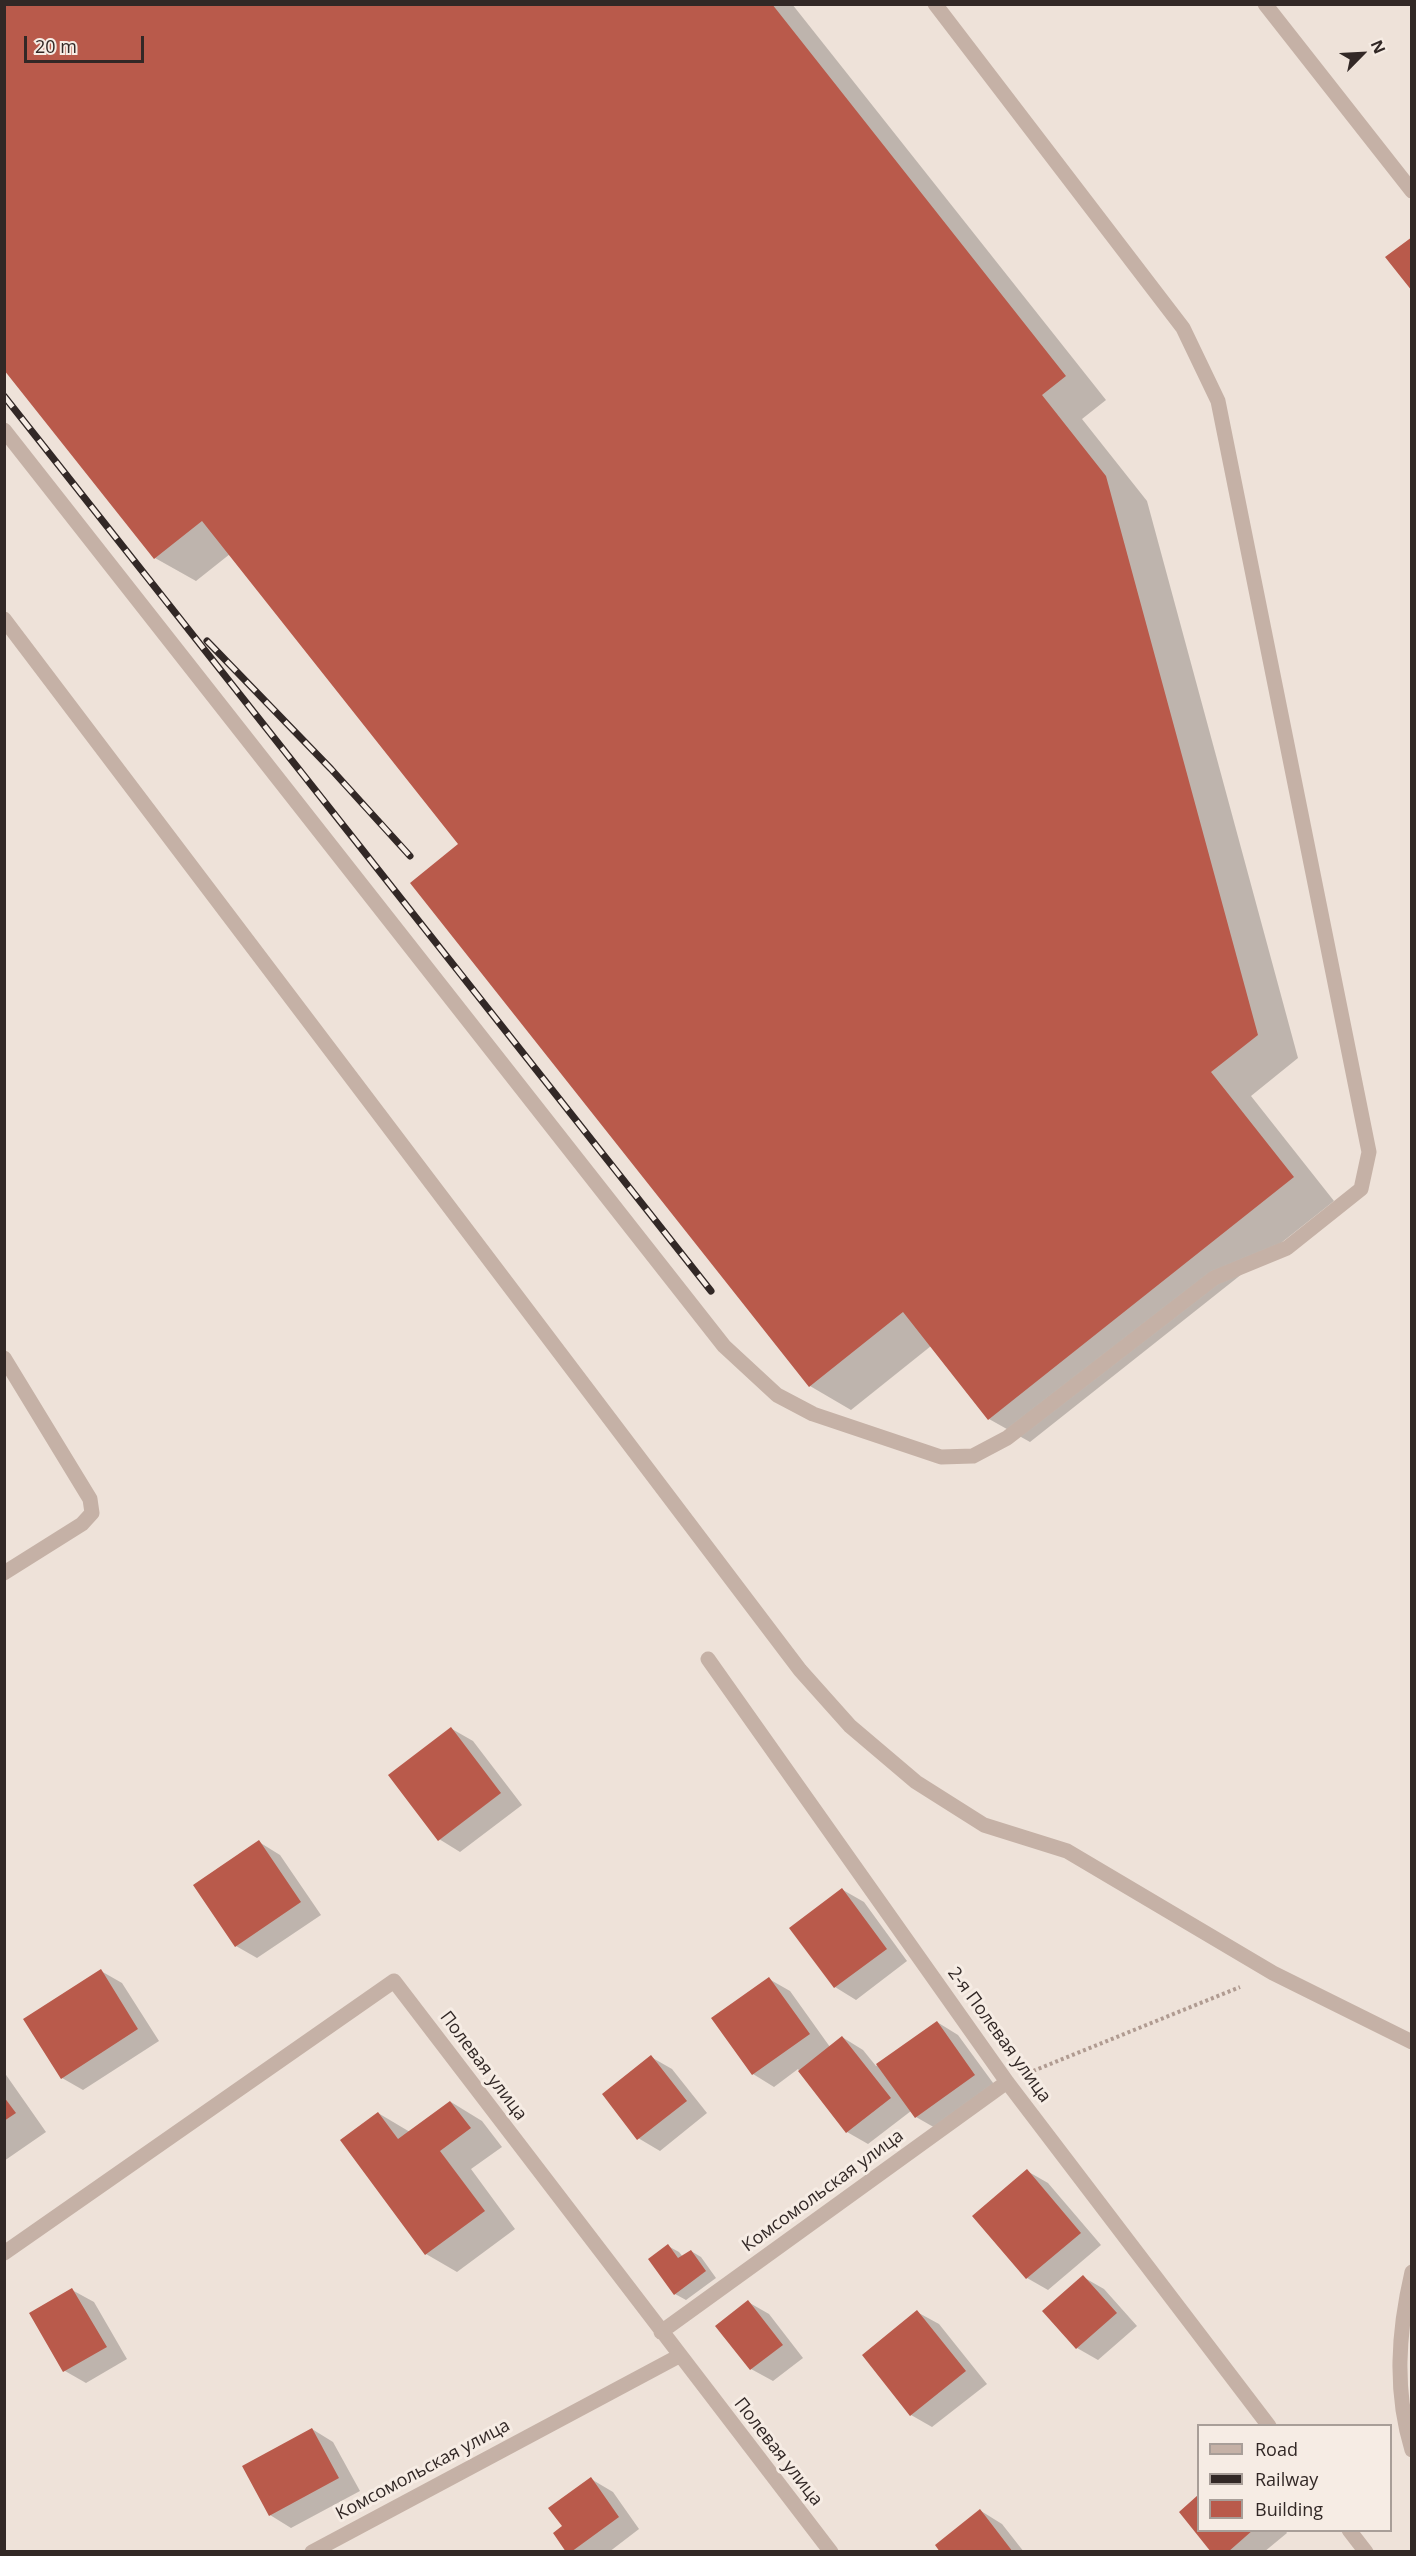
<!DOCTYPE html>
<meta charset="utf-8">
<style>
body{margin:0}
#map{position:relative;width:1416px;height:2556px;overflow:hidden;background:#eee2d9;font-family:"Open Sans",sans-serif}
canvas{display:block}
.frame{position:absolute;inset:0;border:6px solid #322826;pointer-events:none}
.legend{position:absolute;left:1197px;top:2424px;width:195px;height:108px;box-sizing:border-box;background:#f6ece4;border:2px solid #a89e98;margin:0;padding:8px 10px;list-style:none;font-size:18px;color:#322826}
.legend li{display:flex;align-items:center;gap:12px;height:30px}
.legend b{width:30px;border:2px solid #a89e98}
.north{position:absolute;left:1332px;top:24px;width:60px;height:60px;-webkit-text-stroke:4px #f6ece4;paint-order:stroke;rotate:66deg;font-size:16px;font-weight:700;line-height:24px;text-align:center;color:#322826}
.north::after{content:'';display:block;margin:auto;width:21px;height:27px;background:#322826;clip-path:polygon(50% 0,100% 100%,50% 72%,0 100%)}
.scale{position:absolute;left:24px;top:36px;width:120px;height:27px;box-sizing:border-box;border:3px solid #322826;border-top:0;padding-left:8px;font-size:18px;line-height:21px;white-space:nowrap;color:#322826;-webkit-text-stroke:4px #f6ece4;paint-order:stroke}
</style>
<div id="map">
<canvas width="1416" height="2556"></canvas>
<div class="frame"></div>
<ul class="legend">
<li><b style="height:8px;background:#c5b1a6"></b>Road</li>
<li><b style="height:8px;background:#322826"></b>Railway</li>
<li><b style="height:16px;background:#b95a4b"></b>Building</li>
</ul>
<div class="north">N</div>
<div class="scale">20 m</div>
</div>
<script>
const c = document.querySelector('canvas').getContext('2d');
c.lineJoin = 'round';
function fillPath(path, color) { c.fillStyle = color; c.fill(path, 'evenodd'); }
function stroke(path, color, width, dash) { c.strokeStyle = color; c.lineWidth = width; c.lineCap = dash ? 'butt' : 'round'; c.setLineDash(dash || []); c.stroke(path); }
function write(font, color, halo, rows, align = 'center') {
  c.font = font + ' "Open Sans",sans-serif'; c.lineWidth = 6; c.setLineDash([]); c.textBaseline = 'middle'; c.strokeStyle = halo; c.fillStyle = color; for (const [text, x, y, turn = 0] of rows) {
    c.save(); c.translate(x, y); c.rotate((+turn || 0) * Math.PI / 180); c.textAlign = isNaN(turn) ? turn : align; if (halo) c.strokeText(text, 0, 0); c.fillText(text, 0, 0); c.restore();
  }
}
fillPath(new Path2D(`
 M4,4H792L1106,400L1082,419L1147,501L1298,1058L1251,1096L1334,1201L1030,1442L989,1419L931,1346L851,1410L810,1386L412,883L461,844L230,554L196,581L155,558Z
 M452,1729L473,1741L522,1805L460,1852L439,1839Z
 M259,1842L280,1855L321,1915L257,1958L236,1946Z
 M843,1890L864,1902L907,1961L856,2000L835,1987Z
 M101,1971L122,1983L159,2041L83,2090L62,2078Z
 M769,1979L790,1991L830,2047L842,2037L863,2050L876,2066L937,2022L958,2035L996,2087L937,2129L916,2117L911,2111L868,2144L847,2132L798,2069L774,2087L753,2074Z
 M651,2057L672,2069L707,2113L660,2151L638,2138Z
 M4,2072L46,2132L4,2161Z
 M451,2102L482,2121L502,2147L471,2169L515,2229L457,2272L426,2254L378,2113L410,2132Z
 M1027,2171L1048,2183L1101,2245L1048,2290L1027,2278Z
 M668,2246L679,2252L683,2257L691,2251L701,2257L716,2278L686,2300L675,2294Z
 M1083,2277L1104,2289L1137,2326L1098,2360L1077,2348Z
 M72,2290L94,2302L127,2359L86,2383L65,2371Z
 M748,2302L769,2314L803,2358L773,2381L751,2369L717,2326Z
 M917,2312L939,2324L987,2384L932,2427L911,2415Z
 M312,2429L333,2442L360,2491L291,2528L270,2515Z
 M591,2479L613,2492L639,2529L609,2552H568L564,2527Z
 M1198,2497V2530H1285L1287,2533L1264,2552H1213L1181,2512Z
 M981,2511L1002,2524L1024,2552H942Z`), '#0003');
fillPath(new Path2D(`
 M4,4H772L1066,376L1042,395L1106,476L1258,1035L1211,1072L1294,1177L988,1420L903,1312L809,1387L410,883L458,844L202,521L154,559L4,370Z
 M1412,237V291L1385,257Z
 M451,1727L501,1793L438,1841L388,1775Z
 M259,1840L301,1902L235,1947L193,1885Z
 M842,1888L887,1949L834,1988L789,1928Z
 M101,1969L138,2029L61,2079L23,2019Z
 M769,1977L810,2034L752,2075L711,2018Z
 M937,2021L975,2075L915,2118L876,2064Z
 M842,2036L891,2098L846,2133L798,2071Z
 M651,2055L687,2101L637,2140L602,2094Z
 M4,2097L16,2113L4,2121Z
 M450,2101L471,2128L440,2151L485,2211L425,2255L340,2140L378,2112L398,2139Z
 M1027,2169L1081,2233L1026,2279L972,2216Z
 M668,2244L678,2258L691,2250L706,2271L674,2295L648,2259Z
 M1083,2275L1117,2313L1076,2349L1042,2311Z
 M72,2288L107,2347L63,2372L29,2313Z
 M748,2300L783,2345L750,2370L715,2326Z
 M917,2310L966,2371L910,2416L862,2355Z
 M312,2428L339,2478L269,2516L242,2466Z
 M591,2477L619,2517L571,2552H566L553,2533L562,2526L548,2508Z
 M1198,2495V2530H1253L1228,2552H1211L1179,2512Z
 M980,2509L1013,2552H940L935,2545Z`), '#b95a4b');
stroke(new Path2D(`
 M1033,2071L1240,1987`), '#b09b91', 4, [3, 3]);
stroke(new Path2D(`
 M1265,4L1412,191
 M4,430L724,1346L777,1395L813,1414L941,1457L973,1456L1007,1438L1214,1278L1287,1248L1361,1189L1369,1152L1218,401L1183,328L935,4
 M4,619L800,1670L850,1726L916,1782L984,1825L1067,1851L1273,1973L1412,2042`), '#c5b1a6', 15);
stroke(new Path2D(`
 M4,1358L90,1499L92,1513L82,1524L4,1573
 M708,1659L1007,2082L1269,2426
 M4,2253L394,1981L831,2552
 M1412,2272C1398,2332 1394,2391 1412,2450
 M661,2332L1007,2082
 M1349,2530L1366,2552
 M312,2552L679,2356`), '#c5b1a6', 15);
const rail = new Path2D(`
 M4,396L711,1291
 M207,641L331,769L410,856`);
stroke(rail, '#322826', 7);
stroke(rail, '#f6ece4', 4.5, [14]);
write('18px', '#322826', '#f6ece4', [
 ["2-я Полевая улица",999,2035,54],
 ["Полевая улица",483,2066,53],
 ["Комсомольская улица",823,2191,-36],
 ["Полевая улица",778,2452,52],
 ["Комсомольская улица",423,2470,-28]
]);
</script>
